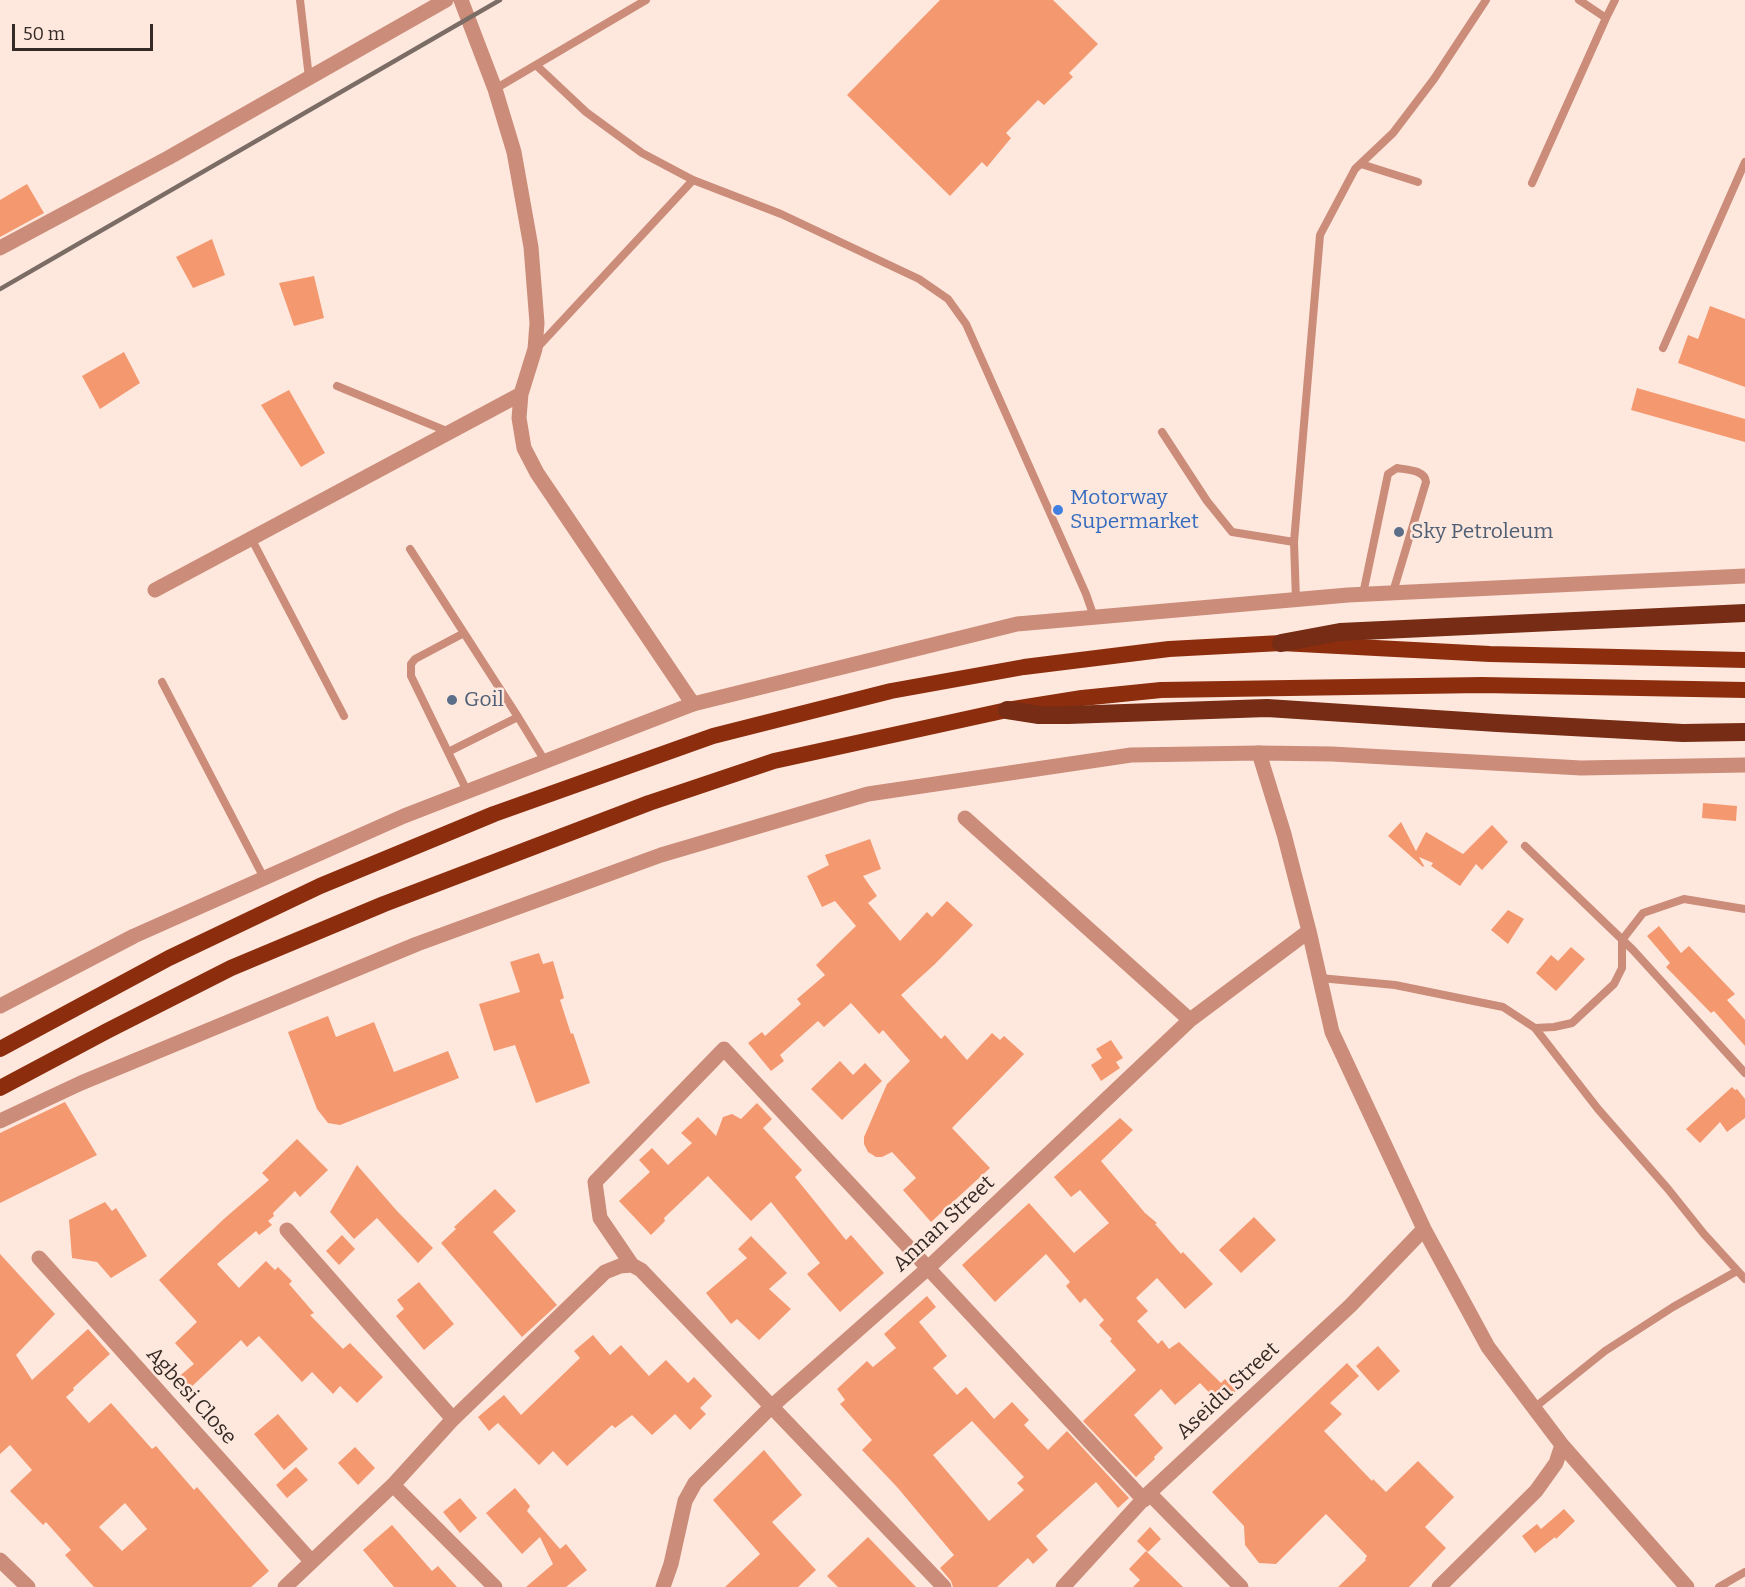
<!DOCTYPE html>
<style>
body{margin:0}
#map{position:relative;width:1745px;height:1587px;overflow:hidden;background:#fee8dd;font-family:Bitter,serif}
canvas{display:block}
.scale{position:absolute;left:12px;top:24px;width:141px;height:27px;box-sizing:border-box;border:3px solid #352a25;border-top:0;padding-left:8px;font-size:18px;line-height:21px;white-space:nowrap;color:#352a25;-webkit-text-stroke:4px #fee8dd;paint-order:stroke}
</style>
<div id="map">
<canvas width="1745" height="1587"></canvas>
<div class="scale">50 m</div>
</div>
<script>
const c = document.querySelector('canvas').getContext('2d');
c.lineJoin = 'round';
function fillPath(path, color) { c.fillStyle = color; c.fill(path, 'evenodd'); }
function stroke(path, color, width, dash) { c.strokeStyle = color; c.lineWidth = width; c.lineCap = dash ? 'butt' : 'round'; c.setLineDash(dash || []); c.stroke(path); }
function write(font, color, halo, rows, align = 'center') {
  c.font = font + ' Bitter,serif'; c.lineWidth = 5; c.setLineDash([]); c.textBaseline = 'middle'; c.strokeStyle = halo; c.fillStyle = color; for (const [text, x, y, turn = 0] of rows) {
    c.save(); c.translate(x, y); c.rotate((+turn || 0) * Math.PI / 180); c.textAlign = isNaN(turn) ? turn : align; if (halo) c.strokeText(text, 0, 0); c.fillText(text, 0, 0); c.restore();
  }
}
fillPath(new Path2D(`
 M940,0H1053L1098,44L1069,73L1073,77L1044,105L1038,100L1006,133L1011,138L987,167L982,162L950,196L847,95Z
 M27,184L44,213L0,237V200Z
 M212,239L225,275L193,288L176,257Z
 M314,276L324,318L294,326L279,283Z
 M1710,306L1745,319V387L1678,363L1688,335L1698,339Z
 M124,352L140,383L100,409L82,376Z
 M1637,388L1745,419V442L1631,410Z
 M289,390L325,453L301,467L261,405Z
 M1703,803L1737,806L1736,821L1702,818Z
 M1401,822L1416,851L1426,832L1463,854L1492,825L1508,842L1482,870L1476,864L1460,886L1431,866L1433,863L1419,857L1424,866L1423,867L1388,836Z
 M870,839L881,869L863,876L877,896L868,903L900,941L927,912L932,917L947,901L973,925L935,964L901,995L941,1039L945,1035L967,1060L992,1033L1000,1040L1004,1036L1024,1054L952,1128L990,1168L931,1222L903,1190L916,1178L892,1152L882,1157H876L868,1152L864,1144V1137L887,1084L910,1061L883,1030L879,1034L851,1003L824,1027L818,1021L780,1055L784,1061L771,1071L748,1043L762,1032L765,1036L801,1004L797,999L825,975L816,965L856,926L835,901L822,907L807,876L829,865L825,855Z
 M1508,910L1524,919L1508,944L1491,930Z
 M1659,926L1681,953L1689,946L1735,994L1727,1000L1745,1020V1046L1714,1011L1711,1013L1666,967L1670,963L1647,936Z
 M1571,947L1585,959L1556,991L1536,973L1551,955L1558,961Z
 M539,953L543,964L553,961L564,998L560,1000L571,1034L573,1033L590,1083L536,1103L515,1045L494,1051L479,1004L520,992L510,962Z
 M328,1016L336,1037L374,1022L394,1072L448,1051L459,1078L340,1125L328,1123L317,1109L288,1032Z
 M1111,1040L1123,1058L1116,1062L1120,1068L1101,1081L1091,1065L1102,1058L1096,1049Z
 M840,1061L853,1075L865,1063L882,1081L842,1120L811,1089Z
 M1732,1087L1735,1090L1737,1089L1745,1099V1118L1727,1132L1720,1122L1700,1143L1686,1129Z
 M65,1102L97,1155L0,1203V1133Z
 M757,1103L772,1119L763,1128L802,1170L795,1177L846,1240L851,1235L884,1273L840,1312L807,1274L820,1263L771,1202L751,1221L708,1176L664,1218L665,1221L651,1235L619,1201L650,1172L639,1160L652,1148L668,1165L692,1143L681,1133L698,1117L716,1136L723,1117L732,1114L741,1119Z
 M1120,1118L1133,1130L1101,1161L1145,1213L1157,1223L1155,1224L1181,1254L1183,1252L1213,1284L1185,1309L1157,1278L1136,1298L1148,1311L1137,1321L1158,1344L1162,1340L1169,1349L1179,1342L1221,1383L1225,1379L1236,1391L1222,1406L1200,1383L1175,1405L1161,1389L1134,1415L1163,1448L1154,1457L1155,1459L1136,1477L1083,1421L1136,1370L1110,1341L1112,1339L1099,1325L1104,1320L1085,1298L1080,1303L1066,1286L1070,1282L1046,1254L995,1302L962,1265L1029,1203L1074,1253L1109,1223L1080,1190L1071,1197L1054,1177Z
 M297,1139L328,1170L300,1197L295,1191L273,1213L274,1216L268,1221L272,1225L259,1235L256,1231L217,1264L239,1288L266,1261L275,1270L278,1267L292,1281L289,1284L314,1313L310,1315L343,1349L350,1343L383,1377L357,1403L340,1386L333,1394L312,1372L302,1382L259,1336L247,1347L241,1340L187,1391L177,1378L194,1364L175,1343L197,1322L159,1280L225,1218L269,1180L262,1173Z
 M357,1165L397,1211L433,1248L418,1263L377,1218L354,1239L330,1212Z
 M495,1189L516,1211L493,1232L557,1305L522,1337L441,1243L456,1229L454,1227Z
 M105,1202L112,1211L116,1208L147,1256L111,1278L97,1262L72,1258L69,1220Z
 M1254,1217L1276,1240L1241,1273L1219,1250Z
 M342,1235L355,1249L339,1265L326,1251Z
 M751,1236L787,1273L769,1289L791,1309L759,1340L737,1319L731,1324L706,1293L747,1258L738,1249Z
 M0,1254L55,1314L16,1355L32,1380L88,1329L110,1354L73,1388L74,1390L66,1397L89,1423L111,1403L152,1449L156,1446L194,1490L197,1487L269,1571L251,1587H94L65,1555L71,1550L46,1522L43,1525L10,1491L32,1470L10,1445L0,1454ZM125,1503L147,1529L122,1551L99,1527Z
 M419,1282L454,1324L424,1350L396,1316L404,1309L397,1300Z
 M927,1296L936,1307L919,1322L947,1356L933,1368L957,1395L966,1387L994,1419L1012,1402L1029,1420L1024,1425L1048,1450L1067,1431L1129,1498L1118,1508L1096,1482L1036,1536L1048,1550L1033,1564L1028,1558L997,1587H953L951,1581L940,1568L954,1555L897,1487L862,1450L872,1440L840,1404L845,1400L837,1389L867,1361L873,1367L896,1348L884,1334ZM972,1421L1024,1477L1017,1483L1024,1490L989,1521L933,1455Z
 M593,1335L610,1355L621,1345L649,1376L666,1360L688,1383L694,1377L712,1396L700,1408L706,1414L690,1430L675,1414L652,1435L632,1415L615,1428L612,1425L567,1466L553,1451L539,1465L498,1423L489,1431L478,1417L504,1395L521,1415L580,1358L574,1351Z
 M1378,1346L1400,1371L1378,1391L1356,1366Z
 M1347,1363L1359,1376L1330,1403L1342,1414L1324,1431L1372,1481L1373,1479L1386,1492L1418,1461L1454,1497L1425,1527L1446,1548L1409,1587H1338L1366,1560L1365,1559L1367,1556L1326,1514L1276,1564L1259,1563L1245,1545L1244,1526L1212,1492Z
 M278,1414L308,1449L284,1470L254,1434Z
 M355,1447L375,1468L358,1485L338,1463Z
 M764,1450L802,1495L772,1522L816,1570L798,1587H725L760,1554L713,1500Z
 M296,1467L308,1480L287,1498L276,1485Z
 M515,1488L530,1506L527,1511L560,1549L566,1544L587,1570L566,1587H526L553,1564L540,1537L522,1554L486,1513Z
 M460,1498L477,1518L460,1533L443,1512Z
 M1564,1509L1575,1521L1556,1539L1555,1537L1535,1553L1522,1536L1537,1524L1541,1529Z
 M392,1525L432,1571L438,1566L457,1587H394L363,1550Z
 M1150,1527L1161,1539L1148,1552L1137,1541Z
 M868,1537L916,1587H838L827,1576Z
 M1146,1551L1183,1587H1133L1140,1580L1129,1569Z`), '#f49870');
stroke(new Path2D(`
 M300,0L309,78
 M1606,18L1615,0
 M536,65L586,112L642,153L693,180L781,214L919,279L948,299L966,324L1086,594L1094,617
 M495,89L646,0
 M1361,164L1418,182
 M1532,183L1606,18L1579,0
 M1663,348L1745,162
 M536,349L693,180
 M337,386L449,432
 M1162,432L1207,501L1232,532L1294,542
 M251,538L344,716
 M410,549L518,717
 M1363,594L1388,474L1397,468C1408,470 1425,470 1426,482L1393,592
 M1296,600L1294,542L1320,235L1355,169L1393,133L1434,79L1486,0
 M162,682L264,878
 M448,752L411,676V664L415,659L464,633
 M467,791L448,752L518,717L545,761
 M1525,846L1633,950L1745,1073
 M1320,978L1395,985L1503,1007L1535,1028L1598,1109L1668,1189L1704,1234L1745,1279
 M1535,1028L1554,1027L1572,1023L1614,984L1622,968V940L1643,913L1684,899L1745,909
 M1534,1408L1605,1351L1673,1307L1737,1271
 M1719,1587L1745,1572`), '#cb8c7a', 8);
stroke(new Path2D(`
 M461,0L495,89L514,152L531,247L537,323L535,349L521,394L519,418L524,448L537,473L693,704
 M0,248L168,158L446,0
 M155,590L521,394
 M1259,753L1284,834L1309,931L1332,1032L1424,1229L1488,1347L1562,1445L1687,1587
 M965,818L1190,1020
 M287,1230L453,1419
 M39,1258L311,1561
 M393,1485L495,1587
 M1149,1493L1241,1587
 M0,1560L28,1587
 M285,1587L393,1485L453,1419L605,1272L620,1266L632,1265
 M663,1587L671,1564L685,1501L695,1483L771,1407L927,1269L1190,1020L1309,931
 M944,1587L641,1270L632,1265L600,1218L595,1182L724,1049L1144,1500
 M1063,1587L1149,1493L1350,1306L1424,1229
 M1439,1587L1536,1491L1556,1463L1562,1445`), '#cb8c7a', 15);
stroke(new Path2D(`
 M0,1006L134,936L404,816L693,704L1017,624L1348,595L1745,576
 M0,1121L81,1083L417,944L661,855L868,794L1131,755L1259,753L1332,754L1581,768L1745,765`), '#cb8c7a', 15);
stroke(new Path2D(`
 M0,1049L169,958L320,886L494,814L713,736L891,691L1024,667L1169,649L1281,643L1490,654L1745,660
 M0,1088L107,1031L231,968L384,904L649,803L774,761L1007,710L1082,698L1161,690L1482,685L1745,690`), '#8c2e0e', 16);
stroke(new Path2D(`
 M1281,643L1340,632L1745,613
 M1007,710L1039,715H1068L1267,708L1497,723L1683,733L1745,732`), '#762c15', 18);
stroke(new Path2D(`
 M0,289L500,0`), '#7b6c65', 4.5);
for (const [x, y, r, color] of [
 [1058,510,6,"#3f7fe0"],
 [1399,532,6,"#5c6f8a"],
 [452,700,6,"#5c6f8a"]
]) { const dot = new Path2D(); dot.arc(x, y, r, 0, 2 * Math.PI); c.fillStyle = color; c.fill(dot); stroke(dot, '#fee8dd', 2); }
write('21px', '#366cbe', '#fee8dd', [
 ["Motorway",1070,498],
 ["Supermarket",1070,522]
], 'left');
write('21px', '#4e5e75', '#fee8dd', [
 ["Sky Petroleum",1411,532],
 ["Goil",464,700]
], 'left');
write('21px', '#352a25', '#fee8dd', [
 ["Annan Street",944,1224,-43],
 ["Aseidu Street",1228,1391,-43],
 ["Agbesi Close",191,1396,48]
]);
</script>
